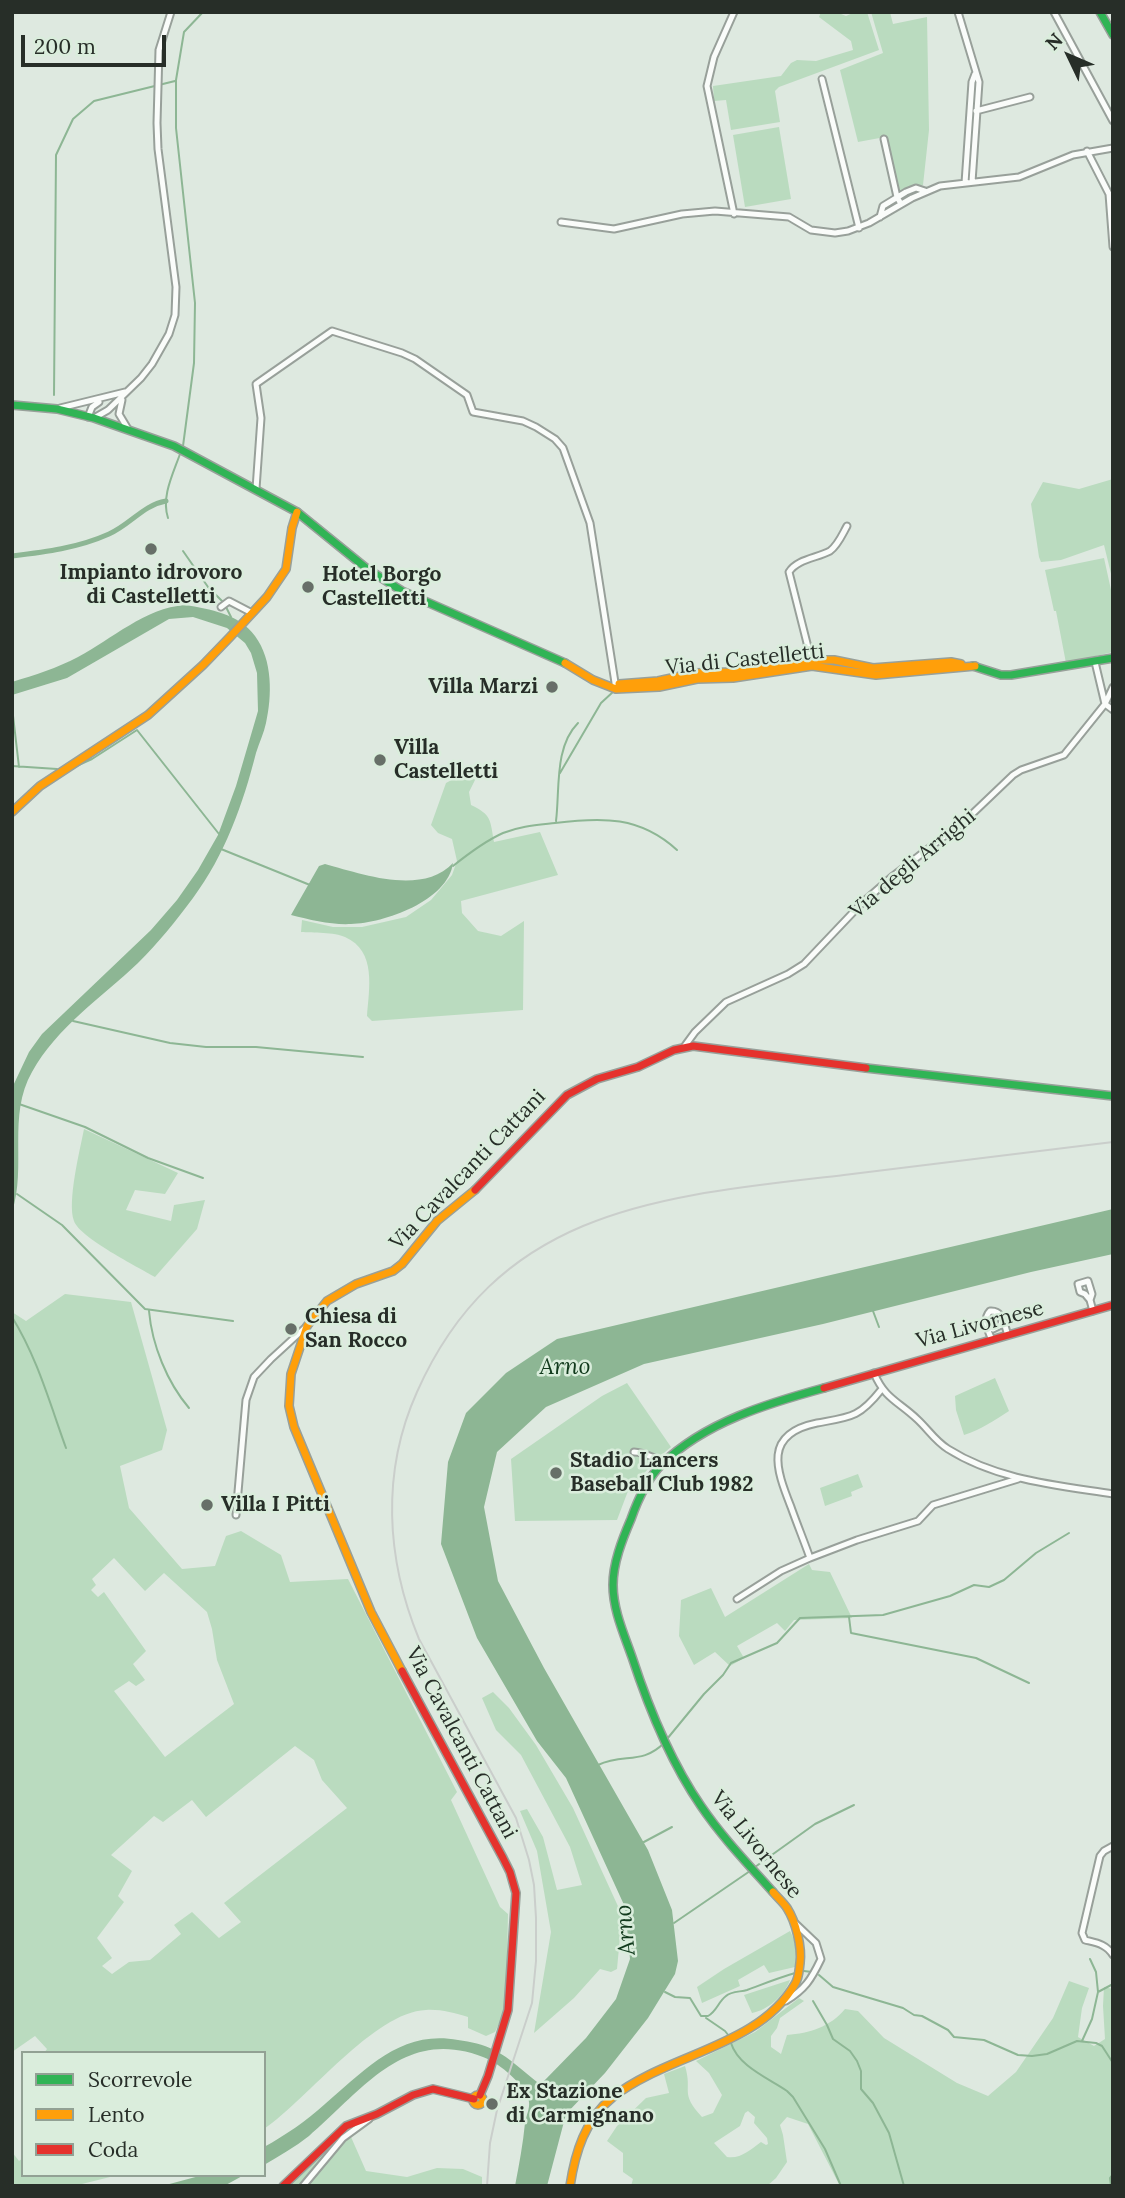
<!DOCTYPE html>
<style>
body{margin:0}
#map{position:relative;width:1125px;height:2198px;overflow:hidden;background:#dee9e0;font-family:Lora,serif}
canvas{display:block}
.frame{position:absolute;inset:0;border:14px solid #272e28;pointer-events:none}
.legend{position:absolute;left:21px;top:2051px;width:245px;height:126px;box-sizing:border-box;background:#daeddc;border:2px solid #92a194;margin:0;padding:9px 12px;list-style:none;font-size:21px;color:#272e28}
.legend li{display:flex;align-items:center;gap:14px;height:35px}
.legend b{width:35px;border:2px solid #92a194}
.north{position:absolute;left:1034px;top:21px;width:70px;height:70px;-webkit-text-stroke:5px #daeddc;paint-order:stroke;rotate:314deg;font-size:19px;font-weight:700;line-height:28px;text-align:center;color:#272e28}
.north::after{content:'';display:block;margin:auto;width:24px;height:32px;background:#272e28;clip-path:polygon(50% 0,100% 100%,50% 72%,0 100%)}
.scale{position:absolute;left:21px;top:35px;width:145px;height:32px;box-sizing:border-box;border:4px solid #272e28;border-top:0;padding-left:9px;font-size:21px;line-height:24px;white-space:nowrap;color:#272e28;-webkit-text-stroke:5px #daeddc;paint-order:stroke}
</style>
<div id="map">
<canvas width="1125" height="2198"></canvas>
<div class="frame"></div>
<ul class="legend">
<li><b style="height:9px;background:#30b455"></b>Scorrevole</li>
<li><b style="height:9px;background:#ff9f0a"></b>Lento</li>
<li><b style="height:9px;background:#e5322d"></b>Coda</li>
</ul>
<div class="north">N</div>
<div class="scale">200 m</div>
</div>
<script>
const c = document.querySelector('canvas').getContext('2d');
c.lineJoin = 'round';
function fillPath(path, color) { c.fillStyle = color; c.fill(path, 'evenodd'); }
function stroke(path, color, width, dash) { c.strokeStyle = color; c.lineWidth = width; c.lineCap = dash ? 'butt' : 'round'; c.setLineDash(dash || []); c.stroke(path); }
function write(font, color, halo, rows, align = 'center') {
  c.font = font + ' Lora,serif'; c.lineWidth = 5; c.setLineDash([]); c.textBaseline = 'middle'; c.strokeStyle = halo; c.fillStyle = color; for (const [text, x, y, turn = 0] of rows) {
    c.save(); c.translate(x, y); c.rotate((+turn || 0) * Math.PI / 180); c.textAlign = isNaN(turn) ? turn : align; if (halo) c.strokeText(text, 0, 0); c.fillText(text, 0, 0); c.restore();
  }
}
fillPath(new Path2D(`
 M821,12H836L846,16L855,12H867L879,50L779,87L775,91L780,122L731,130L726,100L714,101L713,86L781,76L791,63L797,60L816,61L853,50L851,41L819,17Z
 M871,12H890L893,24L927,17L929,130L923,185L898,195L885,137L858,142L840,70L883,53Z
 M779,127L791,199L745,207L733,135Z
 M1113,479V582L1104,545L1061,560L1041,562L1039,557L1031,504L1043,482L1079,489Z
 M1104,558L1113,599V652L1066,663L1056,611H1054L1045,570Z
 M468,771L475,780L469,792L471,805C492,815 490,820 494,842L540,832L558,875L461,901L462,913L478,931L501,936L524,921L523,1010L372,1021L367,1016C369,989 377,951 345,937C335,932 312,933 301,932L302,920L333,927H362L406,917L431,900L452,875L457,861L452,839L438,833L431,825L446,783Z
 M84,1129L178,1173L165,1194L135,1190L126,1210L171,1221L174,1205L205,1200L197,1229L155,1277C138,1267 80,1238 74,1221C67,1202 80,1150 84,1129Z
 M65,1294L131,1302L167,1430L162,1450L120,1466L129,1508L182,1569L215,1566L226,1536L241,1531L281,1555L290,1582L348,1579L457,1792L451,1800L500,1907L508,1914L506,2009L495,2032L486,2036L468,2028V2017C454,2013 440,2009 426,2010C374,2012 308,2099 264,2129V2053H44L47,2049L35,2036L12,2052V1312L26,1321ZM114,1558L145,1591L164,1573L207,1612L212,1629L217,1660L234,1704L165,1757L114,1691L129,1681L136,1686L145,1680L133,1664L146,1651L104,1592L98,1597L91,1590L96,1585L92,1579ZM295,1746L314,1760L322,1780L347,1808L224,1903L241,1922L219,1938L192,1912L174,1925L181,1934L150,1960L129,1962L112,1974L102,1966L112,1958L97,1938L124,1902L118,1896L132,1871L111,1855L154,1816L163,1822L192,1800L206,1817Z
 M995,1378L1009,1411C993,1421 982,1429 964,1435L956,1410L955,1396Z
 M627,1383L671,1447L658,1458L628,1491L617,1520L515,1521L511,1459L602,1396Z
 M858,1474L863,1487L851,1492L852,1496L825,1506L820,1488Z
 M809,1564L812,1570L830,1572L852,1618L794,1620L785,1631L777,1623L737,1646L744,1658L730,1666L715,1652L694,1665L679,1636L681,1600L711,1588L725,1617Z
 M493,1692L509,1708L536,1745L573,1808L622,1915L617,1969L611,1972L600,1969L574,1998L534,2033L551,1932L537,1851L520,1811L527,1809L543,1837L557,1890L582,1885L570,1847L521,1755L496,1730L482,1698Z
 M790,1931C797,1943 796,1954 795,1967L769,1973L764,1965L738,1980L740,1986L702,2003L697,1987L724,1969Z
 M790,1980C785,1995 768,2010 752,2013L744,1995Z
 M1069,1981L1089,1988L1082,2008L1078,2037L1094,2046L1105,2039L1103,2006L1104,1987L1113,1989V2186H840L808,2124L787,2117L780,2125L783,2135L787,2162L776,2178L767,2186H631L633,2179L623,2172V2153L607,2141L617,2126L646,2098L669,2093L664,2074L685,2066C693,2092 679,2092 702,2117L713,2113L722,2095L709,2073L696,2061L755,2032L799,1998L804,2001L780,2018L777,2028L771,2036V2047L781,2054L787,2035C810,2033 830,2027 845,2009L858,2011L884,2038L957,2083L988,2096L1016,2072L1053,2018ZM748,2111L755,2117L754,2123L767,2138L768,2144L766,2145L761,2142C750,2150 741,2159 727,2157L714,2143L740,2126L745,2113Z
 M351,2137L366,2171L407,2177L437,2168L463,2169L482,2177V2186H288L326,2149Z
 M12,2152L19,2161L23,2158V2175H118L74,2186H12Z`), '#badbbf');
fillPath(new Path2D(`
 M185,605C210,609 239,614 255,636C273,660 272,696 266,723C264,733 259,743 256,753C243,804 225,855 193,898C176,921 158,943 138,963C101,998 57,1027 32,1072C7,1116 27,1166 12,1212V1088L29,1052L42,1034L151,930L177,900L198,870L218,835L236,786L258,711L257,673L251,653L245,643L227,628L193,617L169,619L67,678L12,695V682C35,675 57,668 78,657C112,639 145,608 185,605Z
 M453,863C448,901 384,923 351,924C331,925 311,920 291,915L319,866L325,864C362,874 422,896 453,863Z
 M1113,1209V1254L1031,1272L823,1324L644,1364L546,1407L497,1452L484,1507L498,1581L544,1668L648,1850L672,1910L678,1961L675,1974L648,2018L605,2073L566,2114L547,2186H515C519,2165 523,2144 525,2123C526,2116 530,2108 529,2102C528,2088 502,2066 490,2060C407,2023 365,2088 309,2136C295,2147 279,2156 264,2165V2147C286,2135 306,2121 325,2104C365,2070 401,2029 458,2040C471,2042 483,2044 494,2050C510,2058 523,2071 537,2082H543L586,2038L616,1999L630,1959L625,1907L566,1778L537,1741L477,1638L441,1544L448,1462L466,1413L506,1373L557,1339Z
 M203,2175H244L224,2186H162Z`), '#8db694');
stroke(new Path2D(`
 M54,395L56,155L73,119L94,101L175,81
 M183,446L194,363L195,303L176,128V80L184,32L203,12
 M168,518C161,497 173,474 180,454
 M183,551L208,587L223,602
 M226,607L231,617
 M12,707L19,767
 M12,766L57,769
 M72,768L92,759L137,730L219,834
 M560,773L601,703L614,691
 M556,821C560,790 554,747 578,723
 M221,849L310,885
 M453,866C468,854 485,841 503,833C520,826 537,825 555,823C602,817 640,816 677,850
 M73,1021L170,1043L206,1047H256L363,1057
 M19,1104L85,1127L148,1158L203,1178
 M17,1194L62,1225L145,1309L233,1321
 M149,1311C152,1345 167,1382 189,1408
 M873,1311L879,1327
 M12,1317C37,1357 50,1404 66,1448
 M849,1617L851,1633L976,1658L1029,1683
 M667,1739L704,1694L723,1675L731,1663L777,1643L800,1618L883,1615L950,1596L974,1585L989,1587L1004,1580L1036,1553L1069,1533
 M598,1765C624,1753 642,1765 664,1743
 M642,1843L672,1827
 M755,1867L815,1824L854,1805
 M674,1923L750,1871
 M1090,1959L1096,1972L1098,1992
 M804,1971L812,1972
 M819,1975L833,1987L903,2008L914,2015L922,2016L948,2030L954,2037L984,2040L1018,2055L1032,2056L1047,2054L1077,2041L1096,2043L1102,2046L1113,2063
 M665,1992L675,1997L690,1998L701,2016H708C717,2011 718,2002 726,1996C731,1991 741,1992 747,1990C763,1984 778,1978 795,1973
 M813,2001L827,2025L833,2039L850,2051L857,2061L861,2071V2089L873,2103L889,2133L904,2186
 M706,2018L725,2031L729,2036
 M1082,2041L1092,2019L1098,1992L1113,1984
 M731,2043C738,2066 768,2078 787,2091L793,2097L825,2149L841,2186
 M1111,2186L1110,2178L1113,2174`), '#8db694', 2);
stroke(new Path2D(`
 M12,556C45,552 78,548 109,534C130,525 143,505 166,501`), '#8db694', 5);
const street = new Path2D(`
 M958,12L979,82L972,182
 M1054,12L1113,121
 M822,79L859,228
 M976,111L1030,97
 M884,139L897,197L901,204
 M1087,151L1109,194L1113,247
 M965,183L972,82L975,74
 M734,214L707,86L714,57L734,12
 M880,217L883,206L906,192L916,188L925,191
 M561,222L614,229L682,214L715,211L789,217L811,230L835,233L848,231L869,223L912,198L940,186L1019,177L1073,155L1113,148
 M122,400L119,414L128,429
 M60,408L125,392
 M88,417L92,407L99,402
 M94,418L108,410L141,378L152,364L169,334L175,315L176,287L158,149L157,123L159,50L171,12
 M256,489L261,418L256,384L332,331L402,353L415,359L467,395L473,412L523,421L536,427L555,439L563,448L590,523L616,689
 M221,607L229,601L252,613
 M1095,662L1105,704L1113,710
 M812,663L789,572C797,559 817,558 830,551C838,545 842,535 847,526
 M684,1047L695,1032L726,1002L788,974L804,964L861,904L893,876L969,817L1013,775L1021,770L1064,755L1105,704L1113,687
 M1090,1300L1085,1294L1080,1292L1078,1284L1088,1281L1092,1294L1090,1300L1093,1311
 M988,1326L993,1329L1001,1325L1002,1319
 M992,1340C988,1331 982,1319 990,1311C1004,1310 1004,1326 1008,1335
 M874,1373C885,1399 898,1401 917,1419C928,1429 935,1441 948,1449C997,1480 1056,1485 1113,1494
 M634,1452C644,1452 655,1459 665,1462
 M236,1515L246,1400L254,1377L271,1359L307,1326
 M810,1558C804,1541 797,1524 791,1507C776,1469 763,1434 817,1423C850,1417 859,1418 881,1390
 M737,1599L781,1571L810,1558L857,1540L918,1521L933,1505L1018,1479
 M1113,1846L1104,1851L1100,1856L1082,1933L1085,1940C1097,1943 1106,1944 1113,1955
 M786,2001C805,1989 811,1980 821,1959L816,1943L795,1923
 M303,2186L343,2138L369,2119`);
const fast = new Path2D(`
 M1100,12L1113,35
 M12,405L57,409L94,418L174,446L297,512L366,568L402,591L565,663
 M973,666L1001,675H1011L1113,658
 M866,1068L1113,1096
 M773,1892C748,1864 722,1837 701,1806C670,1761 649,1709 632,1657C624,1634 613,1610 613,1585C613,1563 622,1540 631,1519C638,1499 647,1479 662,1464C705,1422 769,1403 824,1388`);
const slow = new Path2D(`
 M565,663L593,680L616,689L659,687L697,679L733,678L812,666L876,675L975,666
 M619,684L658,681L695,673L733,672L811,660H834L873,668L951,662L961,664
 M12,812L40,786L148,715L203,665L230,637L267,597L286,569L292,528L297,512
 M402,1671L371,1612L294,1427L289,1406L291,1374L307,1326L327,1301L356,1284L393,1271L402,1264L437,1221L475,1190
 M473 2100a5 5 0 1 1 10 0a5 5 0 1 1-10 0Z
 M570,2186C575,2153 585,2119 613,2097C667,2054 759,2047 795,1984C799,1978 799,1970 800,1963C802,1947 796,1922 787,1908C783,1902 777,1897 773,1892`);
const jam = new Path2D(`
 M475,1190L567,1095L597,1079L638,1067L674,1050L693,1046L866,1068
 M824,1388L1113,1305
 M402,1671L503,1858L510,1872L516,1893L508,2010L488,2076L480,2095
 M283,2186L346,2126L377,2114L413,2095L433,2089L474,2099`);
stroke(street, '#98a09a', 9);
stroke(fast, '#98a09a', 10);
stroke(slow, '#98a09a', 10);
stroke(jam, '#98a09a', 10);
stroke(street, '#fafcfa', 5);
stroke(fast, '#30b455', 7);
stroke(slow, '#ff9f0a', 7);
stroke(jam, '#e5322d', 7);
stroke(new Path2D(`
 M487,2186L490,2143L497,2110L532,2003L536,1961V1918L534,1885L529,1860L516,1818L419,1639C386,1559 381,1472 417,1392C500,1205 666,1196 844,1175C934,1164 1023,1153 1113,1142`), '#cacecb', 2);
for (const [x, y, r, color] of [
 [151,549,7,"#676f68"],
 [308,587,7,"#676f68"],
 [552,687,7,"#676f68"],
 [380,760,7,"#676f68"],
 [291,1329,7,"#676f68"],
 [556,1473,7,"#676f68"],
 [207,1505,7,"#676f68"],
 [492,2104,7,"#676f68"]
]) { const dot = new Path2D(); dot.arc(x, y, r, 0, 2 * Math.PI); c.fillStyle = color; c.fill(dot); stroke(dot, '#daeddc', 2.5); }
write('bold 21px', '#272e28', '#daeddc', [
 ["Impianto idrovoro",151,573,"center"],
 ["di Castelletti",151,597,"center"],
 ["Hotel Borgo",322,575],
 ["Castelletti",322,599],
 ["Villa Marzi",538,687,"right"],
 ["Villa",394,748],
 ["Castelletti",394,772],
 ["Chiesa di",305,1317],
 ["San Rocco",305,1341],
 ["Stadio Lancers",570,1461],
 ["Baseball Club 1982",570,1485],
 ["Villa I Pitti",221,1505],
 ["Ex Stazione",506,2092],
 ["di Carmignano",506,2116]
], 'left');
write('21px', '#272e28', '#daeddc', [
 ["Via di Castelletti",745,660,-6],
 ["Via degli Arrighi",913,864,-40],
 ["Via Cavalcanti Cattani",468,1170,-46],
 ["Via Livornese",980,1325,-15],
 ["Via Cavalcanti Cattani",461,1743,62],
 ["Via Livornese",756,1845,51]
]);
write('italic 23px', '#113a1c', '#daeddc', [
 ["Arno",565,1367],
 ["Arno",626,1930,-95]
]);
</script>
